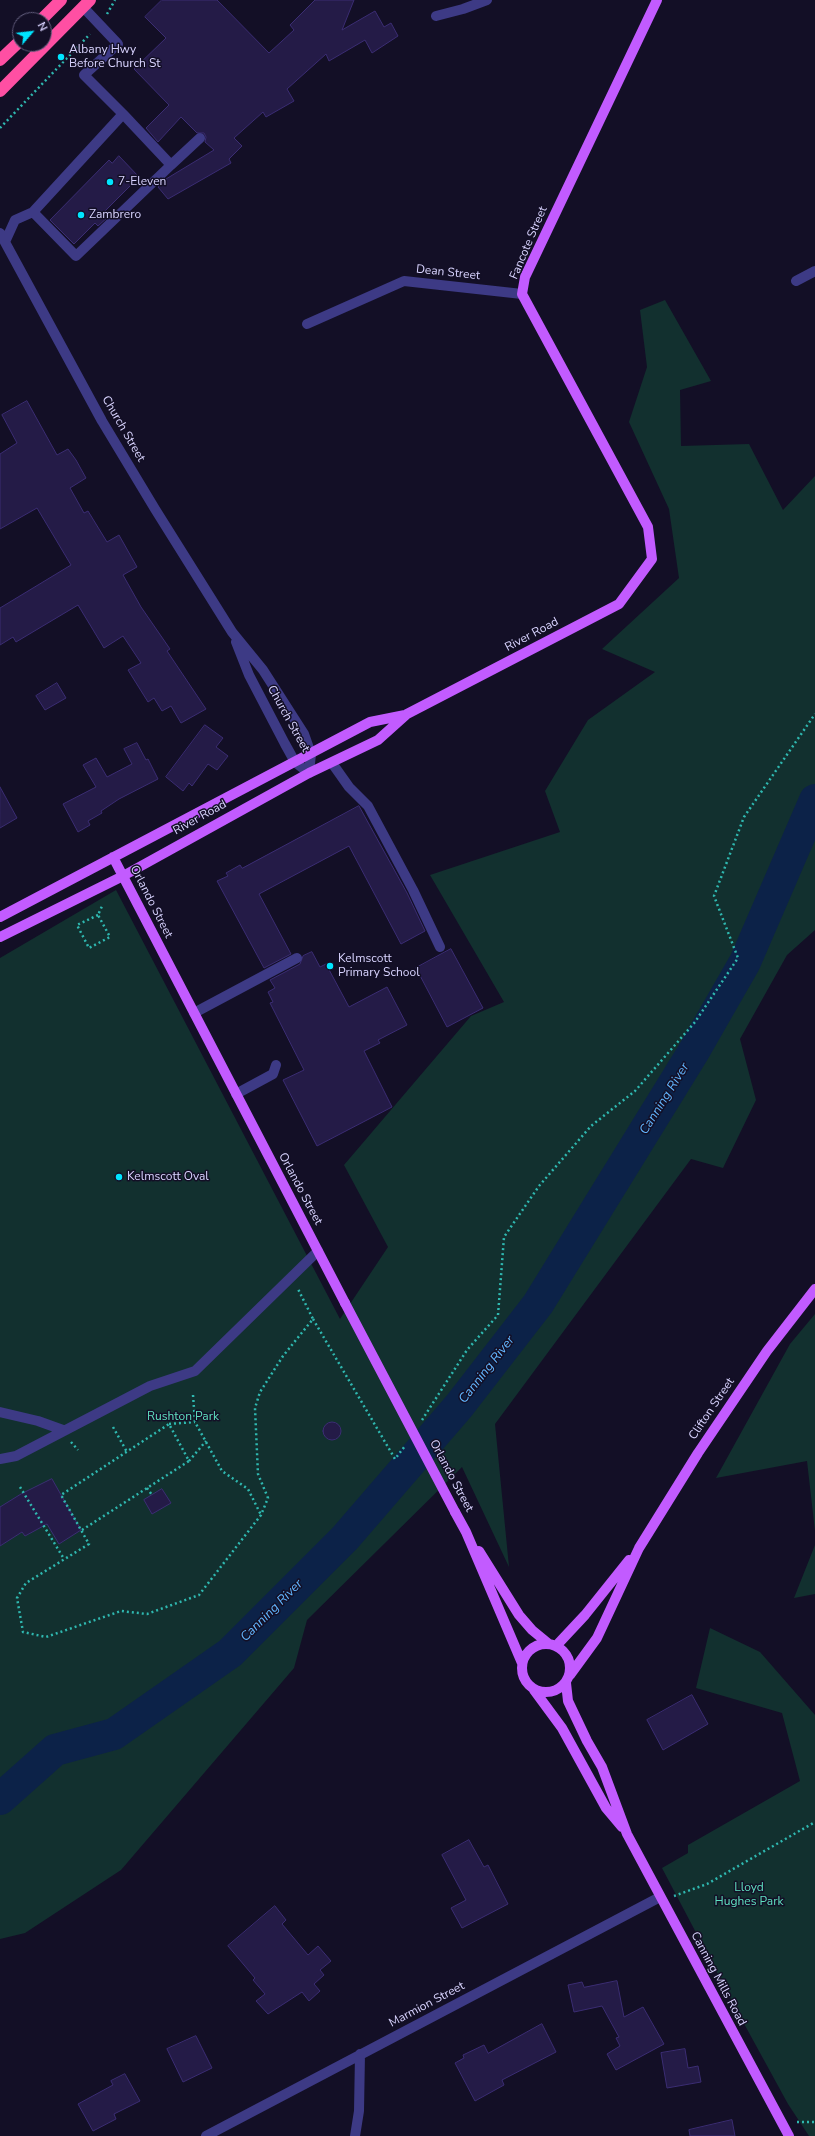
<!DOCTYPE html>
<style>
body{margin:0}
#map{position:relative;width:815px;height:2136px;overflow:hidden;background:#130f26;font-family:"Nunito Sans",sans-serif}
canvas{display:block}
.north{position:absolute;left:12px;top:12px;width:40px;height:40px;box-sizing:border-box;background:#130f26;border:1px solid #625e7d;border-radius:50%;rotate:62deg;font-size:11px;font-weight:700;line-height:16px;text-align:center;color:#d9d4ff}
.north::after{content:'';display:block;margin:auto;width:14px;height:18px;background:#00e5ff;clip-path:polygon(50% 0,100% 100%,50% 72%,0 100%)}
</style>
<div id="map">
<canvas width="815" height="2136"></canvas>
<div class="north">N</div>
</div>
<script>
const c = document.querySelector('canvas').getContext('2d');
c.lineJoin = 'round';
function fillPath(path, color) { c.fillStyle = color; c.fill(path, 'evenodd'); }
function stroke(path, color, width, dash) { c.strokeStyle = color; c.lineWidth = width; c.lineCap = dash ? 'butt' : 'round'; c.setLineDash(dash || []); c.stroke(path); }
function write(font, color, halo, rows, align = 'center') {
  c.font = font + ' "Nunito Sans",sans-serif'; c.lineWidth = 3; c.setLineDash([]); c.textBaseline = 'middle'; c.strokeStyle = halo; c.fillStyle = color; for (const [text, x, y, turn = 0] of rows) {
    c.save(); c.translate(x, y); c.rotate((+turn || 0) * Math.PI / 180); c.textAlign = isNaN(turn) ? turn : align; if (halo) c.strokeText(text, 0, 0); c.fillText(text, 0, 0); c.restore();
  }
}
fillPath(new Path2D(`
 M665,300L711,381L680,390L681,446L749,444L783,510L815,476V930L787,955L740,1039L756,1100L723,1168L691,1159L495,1424L509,1567L462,1467L307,1620L294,1668L121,1870L25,1933L0,1939V958L116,890L340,1319L388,1247L344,1165L471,1016L504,1002L430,875L560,832L545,791L588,720L655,672L602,649L679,578L669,509L629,422L647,367L640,310Z
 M815,1314V1531L807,1461L716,1478L790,1344Z
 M815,1545V1594L794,1598Z
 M710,1628L760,1652L815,1715V2136H809L788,2104L742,2020L662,1868L688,1853V1845L800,1781L782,1713L696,1688Z`), '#12302f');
stroke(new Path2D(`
 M0,1799L55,1750L114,1734L230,1653L345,1538L459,1406L538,1304L694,1051L745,962L815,800`), '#0c2248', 32);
const building = new Path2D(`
 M162,0H217L269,53L294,30L290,25L315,0H354L342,30L375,11L384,27L391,23L398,36L372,53L365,40L329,61L326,54L287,89L294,101L266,117L263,112L234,138L242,146L229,159L231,163L168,199L158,187L166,179L214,150L205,142L206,137L204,133H197L181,117L158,142L146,128L169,105L134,69L166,38L145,17Z
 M119,156L139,177L105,211L109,216L98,226L95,223L74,244L50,220L109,160L112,163Z
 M27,401L57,455L68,449L76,460L86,478L70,488L84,513L88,511L107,542L119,535L137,567L123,575L141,607L170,649L167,651L206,709L181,723L171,706L162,711L154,698L148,702L128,670L141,663L123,636L104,648L78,605L16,642L13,637L0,645V608L71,565L37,508L0,529V454L17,443L2,415Z
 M57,683L66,698L45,710L36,696Z
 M205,725L223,738L216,747L228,756L217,770L208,764L192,786L189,783L183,791L166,777Z
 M137,743L146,760L148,759L158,779L119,799L101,811L102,813L88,821L90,825L78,832L63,804L96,787L83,765L96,758L107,777L132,764L124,749Z
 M0,787L17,818L0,828Z
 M359,806L407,893L425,931L401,944L349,846L259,894L291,954L264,968L217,881L228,876L226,873L240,865L242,868Z
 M451,949L483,1008L447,1027L416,968Z
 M312,952L320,967L326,964L349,1007L387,987L407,1025L378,1040L380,1043L364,1051L392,1107L317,1146L283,1080L304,1070L270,1003L273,1002L268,992L275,988L270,980L300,964L303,956Z
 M323 1431a9 9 0 1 1 18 0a9 9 0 1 1-18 0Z
 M52,1479L81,1530L59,1544L47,1524L25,1536L22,1532L0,1546V1507L21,1494Z
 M162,1489L171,1503L152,1514L144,1500Z
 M692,1695L708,1724L663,1750L647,1720Z
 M469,1840L484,1867L488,1865L508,1904L462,1928L451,1908L466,1900L442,1855Z
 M275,1906L286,1920L282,1924L308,1955L318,1946L331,1961L320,1970L324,1975L314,1984L320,1991L309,2001L302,1992L268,2014L256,2001L265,1994L253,1980L255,1978L228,1946Z
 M617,1981L624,2017L643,2007L664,2044L616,2070L607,2054L620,2046L616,2038L619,2037L602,2006L574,2012L568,1985L582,1982L584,1987Z
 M542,2024L556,2052L502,2080L504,2085L475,2101L455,2063L464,2058L463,2055L484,2045L488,2053Z
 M196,2036L212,2068L183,2082L167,2049Z
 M685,2049L688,2068L698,2066L701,2082L667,2088L661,2053Z
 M125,2074L140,2101L114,2114L116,2119L93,2131L78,2104L113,2085L111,2081Z
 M732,2120L735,2136H690L689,2130Z`);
fillPath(building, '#241b47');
stroke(building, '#3b2d73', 1);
stroke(new Path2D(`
 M107,14L115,0
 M0,128L90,34
 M98,915L77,925L89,948L110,937L98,915L103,904
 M313,1319L395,1459L405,1446
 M193,1395L195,1422L222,1471L248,1489L261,1515
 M422,1420L467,1350L498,1315L504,1237L539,1186L591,1126L635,1091L695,1022L738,958L714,896L744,817L815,714
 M169,1424L195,1422
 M113,1427L127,1452
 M71,1442L78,1450
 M189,1461L206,1441
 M20,1487L64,1559
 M147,1488L152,1495
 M82,1530L189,1461L169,1424L61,1495L89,1544L26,1583L17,1598L23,1632L46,1637L121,1611L147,1614L199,1595L261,1515L268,1498L258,1474L255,1408L260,1392L283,1356L313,1319L298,1289
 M674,1896L707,1884L815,1822
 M797,2122H815`), '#2fb8b0', 2.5, [2, 3]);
stroke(new Path2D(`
 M436,16L463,9L487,0
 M171,165L200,138
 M33,212L76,256L171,165L123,114
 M0,233L102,421L155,509L232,632L263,670L304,734L311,754L309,773
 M5,242L15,220L33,212L123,114L84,75L118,44L83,7
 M796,281L815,271
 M307,324L404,281L522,294
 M236,642L249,675L285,744L295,762L309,773
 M332,763L349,787L368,806L413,890L440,947
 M194,1013L297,958
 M236,1094L273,1074L276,1065
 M0,1412L38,1421L63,1430
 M0,1459L16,1456L150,1386L195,1371L318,1251
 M206,2136L660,1897
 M355,2136L359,2111L360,2054`), '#3d3a85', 10);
stroke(new Path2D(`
 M113,857L345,1303
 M0,917L370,722L405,715
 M0,937L123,876L309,773L378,740L407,714L619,604L652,559L648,527L522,294L525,277L657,0
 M455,1512L466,1532L522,1663
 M479,1551L519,1615L532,1630L549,1644
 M522 1668a24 24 0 1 1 48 0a24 24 0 1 1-48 0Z
 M556,1646L585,1615L629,1560
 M570,1675L597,1638L639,1548L698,1453L767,1351L815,1289
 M566,1683L568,1701L587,1741L602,1767L627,1834L789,2136
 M534,1690L562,1728L606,1808L622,1827`), '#c25bff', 10);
stroke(new Path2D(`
 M41,20L61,0
 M0,60L20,41
 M0,91L90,0`), '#ff4fa3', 12);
stroke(new Path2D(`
 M345,1303L455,1512`), '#c25bff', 10);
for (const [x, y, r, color] of [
 [61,57,4,"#00e5ff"],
 [110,182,4,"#00e5ff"],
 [81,215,4,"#00e5ff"],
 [330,966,4,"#00e5ff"],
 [119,1177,4,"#00e5ff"]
]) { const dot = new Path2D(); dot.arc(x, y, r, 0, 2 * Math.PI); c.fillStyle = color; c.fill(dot); stroke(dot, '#130f26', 1.5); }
write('12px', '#d9d4ff', '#130f26', [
 ["Albany Hwy",69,50],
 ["Before Church St",69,64],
 ["7-Eleven",118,182],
 ["Zambrero",89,215],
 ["Kelmscott",338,959],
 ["Primary School",338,973],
 ["Kelmscott Oval",127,1177]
], 'left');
write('12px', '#d9d4ff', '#130f26', [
 ["Fancote Street",529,243,-67],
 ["Dean Street",448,273,6],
 ["Church Street",123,429,60],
 ["River Road",532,635,-28],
 ["Church Street",288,719,61],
 ["River Road",200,818,-29],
 ["Orlando Street",151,902,63],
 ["Orlando Street",300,1189,62],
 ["Clifton Street",712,1409,-56],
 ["Orlando Street",451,1476,62],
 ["Canning Mills Road",718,1979,62],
 ["Marmion Street",427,2005,-28]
]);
write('12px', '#5fe0c0', '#130f26', [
 ["Rushton Park",183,1417],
 ["Lloyd",749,1888],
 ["Hughes Park",749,1902]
]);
write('italic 13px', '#62b6ff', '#130f26', [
 ["Canning River",665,1099,-58],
 ["Canning River",487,1370,-52],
 ["Canning River",272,1611,-45]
]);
</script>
